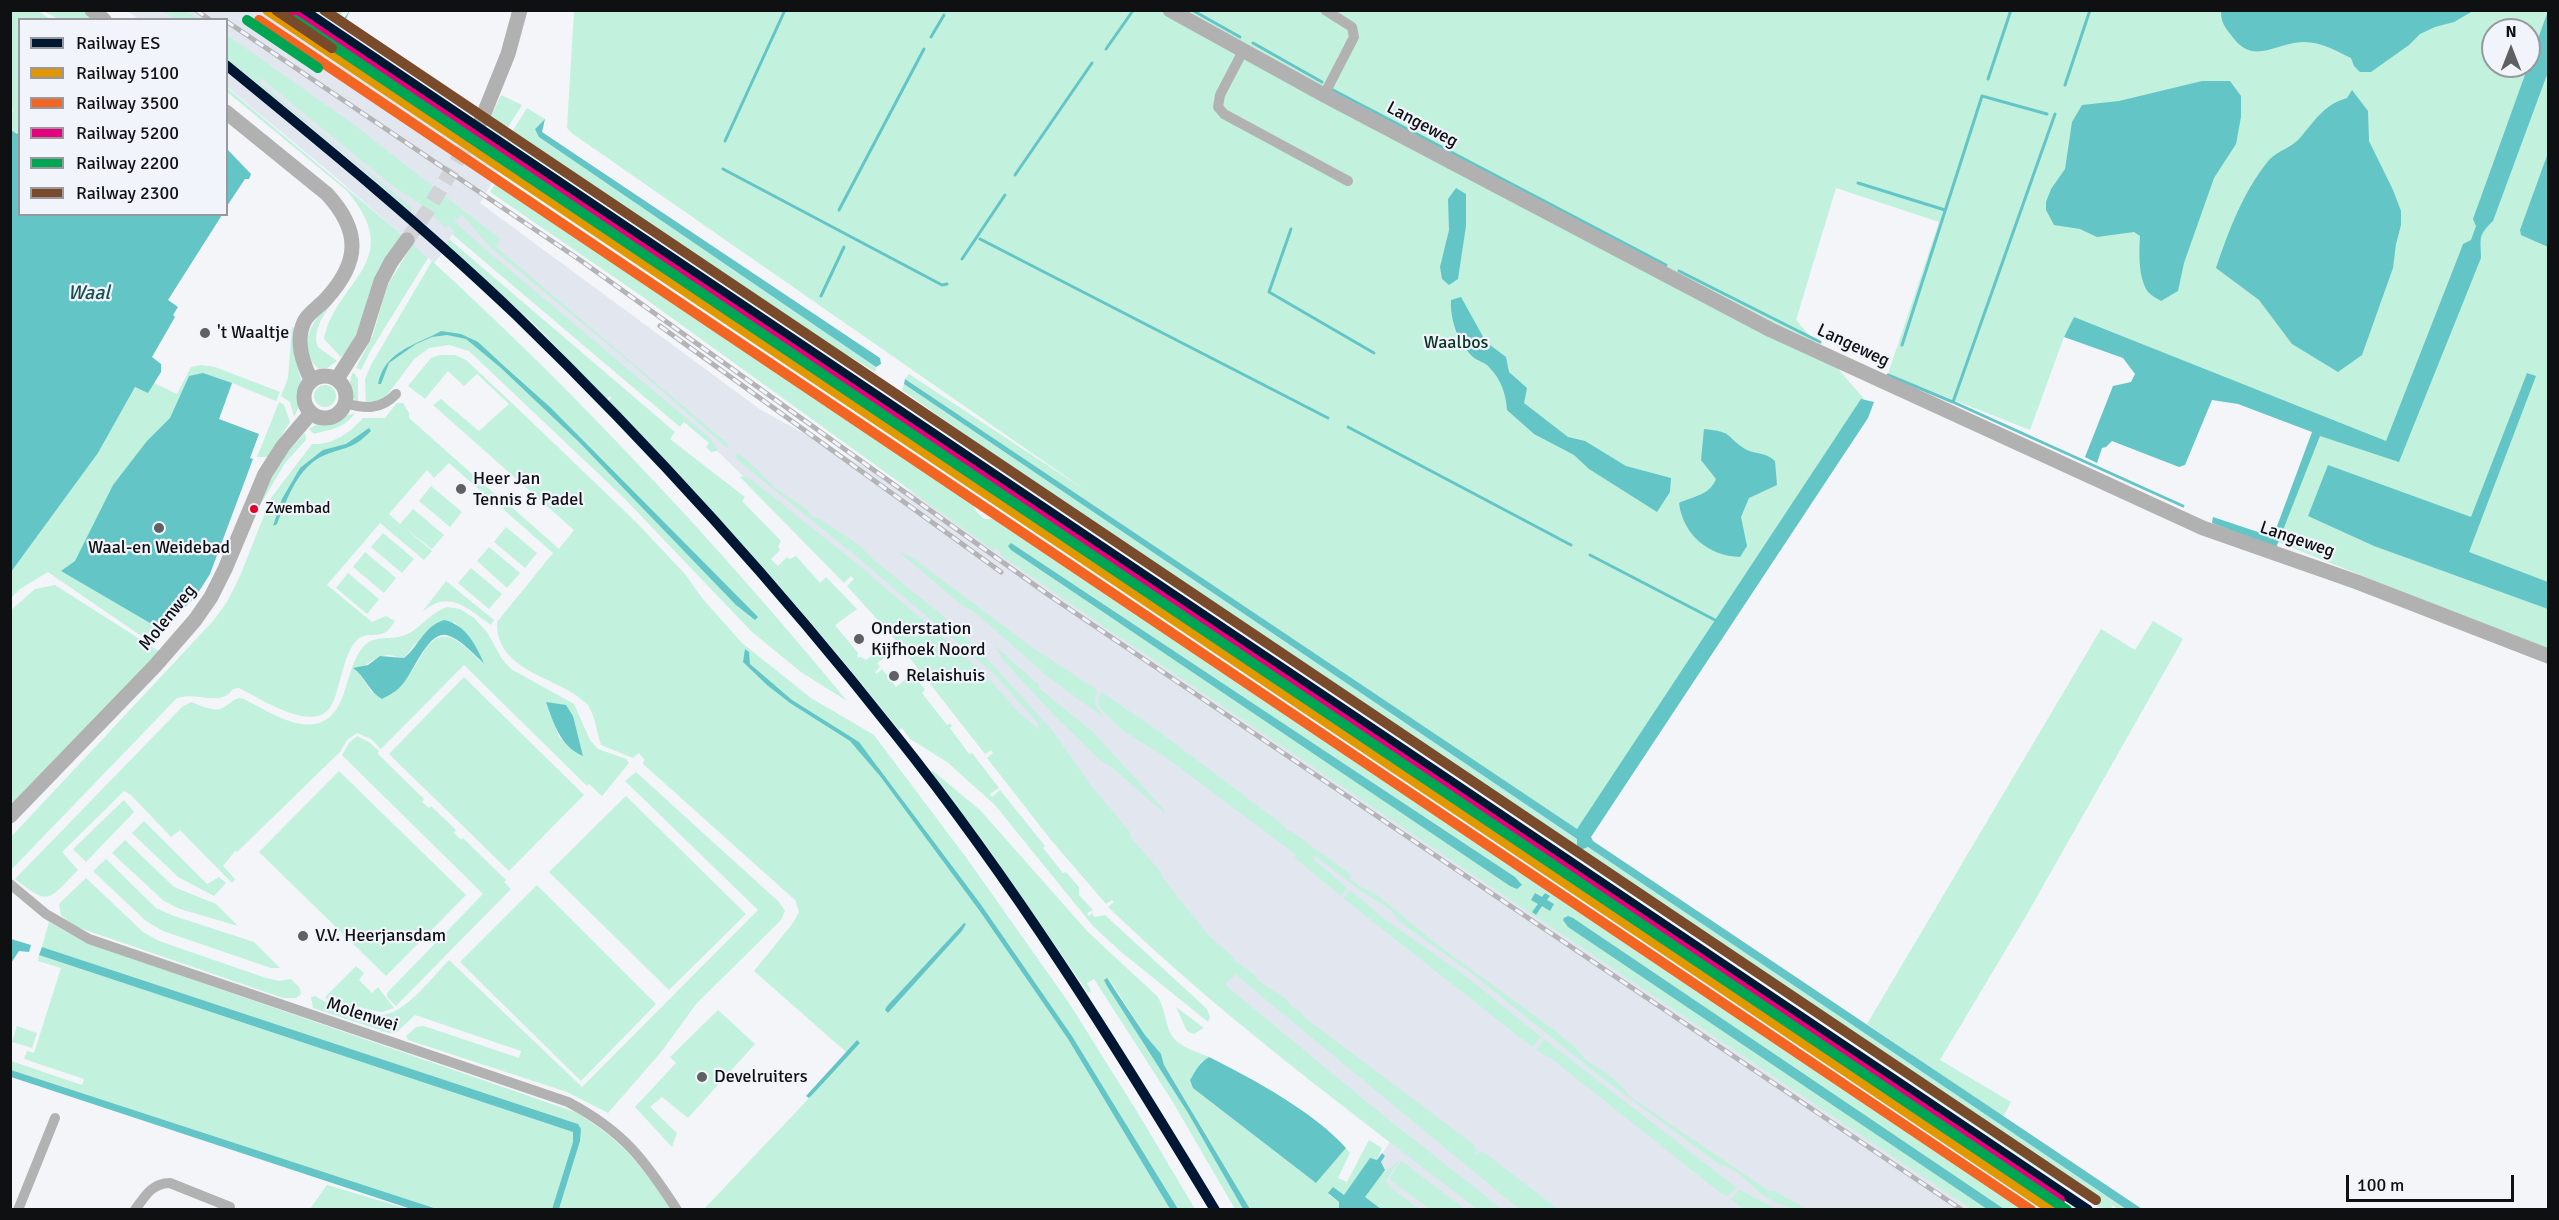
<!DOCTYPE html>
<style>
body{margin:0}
#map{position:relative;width:2559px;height:1220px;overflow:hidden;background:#f3f5f9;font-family:Signika,sans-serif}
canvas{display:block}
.frame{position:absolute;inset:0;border:12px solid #0f1012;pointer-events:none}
.legend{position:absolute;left:18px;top:18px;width:210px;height:198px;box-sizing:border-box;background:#f1f4fb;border:2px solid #97999e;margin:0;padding:8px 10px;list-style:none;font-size:18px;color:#0f1012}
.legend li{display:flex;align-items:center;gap:12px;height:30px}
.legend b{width:30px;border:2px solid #97999e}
.north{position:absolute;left:2481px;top:18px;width:60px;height:60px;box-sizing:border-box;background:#f1f4fb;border:2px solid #97999e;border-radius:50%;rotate:0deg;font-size:16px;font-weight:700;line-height:24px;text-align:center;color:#0f1012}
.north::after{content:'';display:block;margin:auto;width:21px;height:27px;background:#5f6063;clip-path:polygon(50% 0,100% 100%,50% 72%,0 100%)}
.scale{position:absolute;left:2346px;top:1175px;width:168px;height:27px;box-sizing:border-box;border:3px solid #0f1012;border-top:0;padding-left:8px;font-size:18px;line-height:21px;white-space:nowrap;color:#0f1012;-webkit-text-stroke:4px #f1f4fb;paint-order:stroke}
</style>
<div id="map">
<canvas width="2559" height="1220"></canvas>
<div class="frame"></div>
<ul class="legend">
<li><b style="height:8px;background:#011633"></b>Railway ES</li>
<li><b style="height:8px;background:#e09702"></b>Railway 5100</li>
<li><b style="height:8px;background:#f26522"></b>Railway 3500</li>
<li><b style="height:8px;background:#e5007d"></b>Railway 5200</li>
<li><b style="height:8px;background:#00a651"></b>Railway 2200</li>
<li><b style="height:8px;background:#7a4b2a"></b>Railway 2300</li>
</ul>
<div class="north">N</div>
<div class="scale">100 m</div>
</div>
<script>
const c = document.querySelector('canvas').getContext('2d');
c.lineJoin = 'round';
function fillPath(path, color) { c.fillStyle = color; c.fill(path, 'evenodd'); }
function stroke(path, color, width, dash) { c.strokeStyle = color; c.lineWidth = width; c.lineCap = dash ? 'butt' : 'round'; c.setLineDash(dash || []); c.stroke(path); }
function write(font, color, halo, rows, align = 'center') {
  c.font = font + ' Signika,sans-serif'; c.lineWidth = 4.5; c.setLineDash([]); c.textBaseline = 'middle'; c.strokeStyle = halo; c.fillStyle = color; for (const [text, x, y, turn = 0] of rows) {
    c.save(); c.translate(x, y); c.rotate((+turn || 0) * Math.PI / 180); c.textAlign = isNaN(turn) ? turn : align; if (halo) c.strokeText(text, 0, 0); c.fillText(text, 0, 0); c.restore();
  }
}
fillPath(new Path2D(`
 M127,11H315L514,145L480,203L761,410L1012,547L1998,1209H1365L1352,1199L1392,1139L1154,942L1112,900L1014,782L958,704L854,579L815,540L749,482L709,443L514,279L452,234L447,244L449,246L434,263L333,175L227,87L226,20L139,19Z`), '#e2e7ef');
fillPath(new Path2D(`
 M11,11H38L50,19L20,20L19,131L17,134L11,129V110L15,112L10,108Z
 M44,11H87L99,19H58Z
 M163,11H186L200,19H175Z
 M315,11H343L341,14L351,24L346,31Z
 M574,11H2548V650L2278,542L2320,435L2279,399L2074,318L2064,337L2030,430L1888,374L1939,222L1836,188L1796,320L1864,399L1580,836L1436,735L905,379L909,374L1088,492L573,134L567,128ZM2493,30H2529V66H2493Z
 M227,35L353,124L500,239L496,247L729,445L727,448L628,361L490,247L462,215L454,221L485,249L711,439L718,451L711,452L706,447L709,443L684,422L680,427L452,234L454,230L448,225L446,228L432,215L433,212L394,187L261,78L259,82L411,207L413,209L410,211L349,157L227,59Z
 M226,87L402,235C392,249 380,263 374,279C363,308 363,333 341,357L324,339C336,279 408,262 346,190L227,92Z
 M501,95L522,105L502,137L487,126Z
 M527,108L545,119L535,129L876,367L875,372L847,355L843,360L507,140Z
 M497,181L940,475L952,490L972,504L976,511L984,519H1004L2029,1209H1971L1093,619L1002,556L997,548L993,550L640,295L490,192Z
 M449,239L675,432L670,439L745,497L742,501L781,541L778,547L780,550L771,559L778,566L787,557L790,559L796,556L820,583L826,577L857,609L835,625L858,653L857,658L861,657L866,660L887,643L894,651L877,663L880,667L875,672L876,674L882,669L896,687L912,674L925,689L922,693L947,725L950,723L952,726L950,728L969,754L972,753L999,788L990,794L992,797L1000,790L1045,846L1043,848L1063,873L1066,872L1079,887V895L1093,910L1087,913L1089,916L1094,911L1092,914L1095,917L1105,915L1207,1009L1210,1017L1208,1022L1120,951L1093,926L995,805L947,762L910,739L902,728L899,730C806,613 711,506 609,401L611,398L610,396L607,399L534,324L447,244Z
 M413,244L428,258L371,350L361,370L356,368L373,335L387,286Z
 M432,261C581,398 719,545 847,701L801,672L752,632L623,497L469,351L449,345L429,348L414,359L385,398L366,404L365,379L371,365Z
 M346,284C335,301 309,326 318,347L337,361L327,368L319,369C287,342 327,305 346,284Z
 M292,327L294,328V355L301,380L298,408L294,417L290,402L281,396L288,378Z
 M440,355H455L466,360L514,405L636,522L685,574L702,598L742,643L811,698L874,735L968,860L1069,1003L1141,1118L1195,1209H1178L1072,1036L982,906L979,910L1068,1039L1170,1209H704L813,1094L856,1040L846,1052L754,971L793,923L799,912L795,900L643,764L644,759L639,753L633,758L601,745C597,733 595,716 588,705C586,702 580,699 577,696C547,675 496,668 497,622L553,553L503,509L507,503L559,549L574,530L433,405L441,399L479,431L509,404L477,374L464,386L448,371L425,399L408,386L431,358ZM964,923L965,925L962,931L888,1013L887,1006Z
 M201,365L215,367L280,392L276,401L232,383L219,419L210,574L196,596L150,642L48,572L20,589L11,598V572L98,453L135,387L142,390L154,383L177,394L191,367Z
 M353,372L358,378V403C348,394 348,384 353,372Z
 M904,384L1577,839L1581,850L1588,847L2126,1209H2118L2113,1206L2110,1209L2097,1207L2101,1199L2096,1196L2092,1201L2060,1183L1916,1086L1909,1078L1897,1073L1826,1024L1817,1016L1806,1011L1735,963L1726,953H1722L1636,894L1629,893L1073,517L1032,482L902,390Z
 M314 396a11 11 0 1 1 22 0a11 11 0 1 1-22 0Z
 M279,402L284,405L290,422L268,457H257Z
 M397,403H403L409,413V418L497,496L492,501L449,463L434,478L427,470L389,514L400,524L413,509L444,535L432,549L404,527L432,551L424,560L380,523L327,585L372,622L386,616L395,621C393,624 389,630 386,632C376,638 365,631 356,641C347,651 344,667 340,680C337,690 335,702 328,710C310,731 259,698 239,688L233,689C220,708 197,691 177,698L11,870L10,838L214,620L227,602L240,576L271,498L312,444C334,445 349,433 363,418H385Z
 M355,413C344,429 331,429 314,434L309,429L319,423Z
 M305,433L306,440L285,463L262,502L258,500L285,455Z
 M738,453L756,468L775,488L805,508L813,517L820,519L860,546L875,561L954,625L980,651L1052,730L1092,787L1130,832L1131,838L1161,872L1162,877L1208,935L1232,956L1233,959L1256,976L1257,980L1287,1000L1292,1007L1301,1012L1305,1018L1474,1145L1477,1151L1474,1155L1482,1151L1558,1209H1519L1235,974L1225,985L1390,1121L1502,1209H1477C1351,1112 1223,1018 1108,907L1114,902L1112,900L1106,904L1051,840L987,758L993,753L991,750L985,754L894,638L847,586L854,579L851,576L844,583L740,477L744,476L753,481L861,567L982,671L1019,713L1038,729L1039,725L1037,722L994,674L862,561L735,458Z
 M431,486L462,512L450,527L419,501Z
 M506,527L537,553L525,568L494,542Z
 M383,533L414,559L402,573L371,547Z
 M489,547L520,573L507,588L477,561Z
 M365,552L396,578L384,593L353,567Z
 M899,552L910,556L1033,648L1097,690L1095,704L1103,717L1047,676L971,609L965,608Z
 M471,568L502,594L489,609L458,583Z
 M348,573L379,599L367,614L336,588Z
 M446,581L494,620L491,625C466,608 450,589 422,612Z
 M55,585L160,652L11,804L10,611L35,589Z
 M448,607L460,609L474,618L487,632L502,659L511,669L574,704L590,740L598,749L626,759L629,763L602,796L589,784L587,786L464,665L381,749L371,739L357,733L347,740L340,752L237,852L235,851L223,866L235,879L232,883L180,830L171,837L131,795L124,791L62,852L78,870C48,900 50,907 15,879L182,707L191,702C199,705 212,711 220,709C229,706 232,698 242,698C277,716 325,750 344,693C349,678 353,659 363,647C373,635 389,640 402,636C420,631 429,612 448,607ZM455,622L482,662C461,644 443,620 423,653C419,659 415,668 410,673C399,681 384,686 372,693L358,671C364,665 379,655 389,655C394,655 398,658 404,658L415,644ZM547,702L577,736L583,755L559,737Z
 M2153,621L2183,639L2026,916L1940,1060L2011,1102L2003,1117L1867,1024L2101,629L2135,650Z
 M994,645L1039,685V688L1094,733L1165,811L1163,812L1113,768L1100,760L1055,716L1004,661Z
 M464,677L584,795L509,871L389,754Z
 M1101,692L1153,727L1282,824L1287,831H1291L1350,874V879L1361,887L1376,894L1434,942L1557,1032C1561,1038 1566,1040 1572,1044C1578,1049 1583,1058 1589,1062C1603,1071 1620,1081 1629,1096L1769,1191H1774L1807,1209C1790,1210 1773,1203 1759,1192C1747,1182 1736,1167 1720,1165L1601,1077L1471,973L1400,922L1391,910L1361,891L1314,855V860L1347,888L1341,896L1295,858V854L1168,759L1122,730L1100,708L1098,702Z
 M357,736L369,742L379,751L378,754L424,799L422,802L429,808L431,806L456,830L454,833L461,840L463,838L506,880L504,882L511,889L396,1006L387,997V993L483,894L342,755L349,743Z
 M339,771L466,895L386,976L259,852Z
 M933,771L980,810L1088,932L1157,996C1164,1007 1164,1015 1168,1027C1173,1046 1193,1050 1209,1057L1201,1062L1190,1080L1194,1088L1316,1183L1346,1148L1350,1153L1338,1178L1347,1182L1369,1140L1382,1148L1377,1160L1370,1159L1344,1196L1328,1194L1339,1202V1209H1250L1164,1065L1161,1055L1145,1035L1110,980L1136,1031L1188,1113L1243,1209H1235L1171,1099L1094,979L1087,983L1091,991L1088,993L988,848L931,772Z
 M636,772L779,902L785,911L781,920L696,1004L662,1051L608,1113L567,1092L408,1040L406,1036L416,1027L424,1026L519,1058L521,1051L415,1015L397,1032L389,1033L313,1008L311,997L315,996C327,1004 339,1007 354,1010C361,1012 369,1016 376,1016C405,1016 430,979 449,960L582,1087L758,910L625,781Z
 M626,796L746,914L669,990L549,872Z
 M124,800L134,812L86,862L73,849Z
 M144,821L207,884L219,877L226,883L214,896L178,877L132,833Z
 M125,840L174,887L216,904L238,926L180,909L164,901L112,853Z
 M106,859L156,908L174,916L254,942L280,968H271L163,931L146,921L93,871Z
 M86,878L143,932L159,941L263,977L279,981L291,979L300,988L301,994L296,998H283L74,926L61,915L59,904Z
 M537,885L656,1004L581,1081L460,962Z
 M1350,890L1383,918L1468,978L1541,1037L1532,1047L1343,898Z
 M49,922L84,942L575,1112C623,1141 640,1164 671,1209H559L580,1141L578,1124L42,947Z
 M39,955L573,1132V1142L552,1209H437L11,1070V1061L82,1085L84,1079L24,1059L27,1051L34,1053L61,968L38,961Z
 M356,966L364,973L359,980L372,993L378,987L394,1008L382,1012L375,1011L327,999L325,997Z
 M1176,1007L1204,1028L1194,1034L1187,1031Z
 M718,1010L755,1044L688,1118L662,1097L650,1107L677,1133L672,1147L635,1107L676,1063L670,1057Z
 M17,1026L37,1033L32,1048L12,1042Z
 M1544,1039L1737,1188L1728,1196L1723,1195L1552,1059L1536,1050Z
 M1400,1160L1385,1181L1391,1188L1419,1209H1381L1365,1197L1380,1176Z
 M1401,1161L1404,1163L1465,1209H1430L1391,1181L1390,1177Z
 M327,1185L408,1209H310Z
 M1740,1190L1776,1209H1743L1731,1199Z`), '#c2f1de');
fillPath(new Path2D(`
 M350,10L346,19L428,76L344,19Z
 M2221,11V10L2473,11L2454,22L2435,27L2420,34L2409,45L2371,72H2360L2354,66L2351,58C2337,51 2319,41 2302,42C2272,44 2253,66 2231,35C2224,26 2221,22 2221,11Z
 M2548,11V72L2493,221C2477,237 2481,237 2481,258L2399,462L2320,436L2276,548L2212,523L2213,517L2273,537L2312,432L2238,404L2212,400L2185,465L2179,467L2112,441L2106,447L2102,448L2097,463L2085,457L2113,386L2131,382L2135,374L2123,358L2064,337L2074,317L2386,441L2460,252L2463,244L2471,240L2476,226L2473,219Z
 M2202,81H2230L2241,96V117L2236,144L2214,178L2184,263L2178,291L2161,301C2158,299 2152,296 2149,293C2138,280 2139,252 2140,236L2134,232L2097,237L2080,229L2054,225L2046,210V202L2051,189L2065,169L2072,122L2082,105L2119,101Z
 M2352,90L2368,111L2369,141L2393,190L2401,211V225L2396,244L2393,268L2362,355L2338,372L2292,344L2259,300L2216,268C2229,230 2243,192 2269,160C2277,151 2291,148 2299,139C2315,121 2323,105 2347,98Z
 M545,119L542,132L880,358L881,364L876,367L539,137L535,129Z
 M10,129L17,134L19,131L20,214L222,215L168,300L178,307L173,315L175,317L152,357L161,364V372L148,393L135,387L98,453L11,572Z
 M227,149L251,174L249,179H245L227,206Z
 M2548,153V247L2521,235L2520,230Z
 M1456,188L1466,194V226L1458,279L1449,285L1442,279L1440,267L1449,230L1448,199Z
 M1461,297L1486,342L1506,357L1509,372L1527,388L1524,403L1568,437L1585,441L1626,466L1671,478L1670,492L1657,512L1589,469L1574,455L1534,434L1507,410C1506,394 1501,379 1489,367C1485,362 1477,361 1473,357C1458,343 1450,320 1451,300Z
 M441,331L461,334L478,342L504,366L551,408L758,617L755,620L736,605L578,441L501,368L466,339L447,335L432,337L416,344L389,363L381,384H378C385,350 415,346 441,331Z
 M203,373L232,383L219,419L259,434L250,458L253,459L210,574L196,596L162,630L61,571L75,561L113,485L147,441L170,418L189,376Z
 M2527,373L2536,376L2469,552L2548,582V609L2374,546L2308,516L2328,465L2471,517Z
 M905,379L1577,829L1861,399L1874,402L1868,418L1591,837L1593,841L2142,1209H2126L1588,847L1581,850L1577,847V839L904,384Z
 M369,428L371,431C352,450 347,446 325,455C298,466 287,499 277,524L273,526L282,499L300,468L323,450L346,444Z
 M1704,429C1734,432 1724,435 1745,449C1756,455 1764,451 1775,461L1777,485L1749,498L1741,517L1747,546L1740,557C1709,556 1683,535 1679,503C1693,496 1709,496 1716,479L1701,460Z
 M1011,543L1515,877L1522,885L1517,889L1510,886L1011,550L1008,546Z
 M444,620C466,625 475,644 484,663C474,655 460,638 446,635C427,632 413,674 401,686C396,692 389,695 382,699C368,691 365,676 353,668L368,665L380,656L404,658C420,645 423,627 444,620Z
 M745,649L749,652L750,664L792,700L859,742L982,906L1072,1036L1178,1209H1170L1068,1039L979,910L880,776L850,741L790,703L767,685L743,662Z
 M546,702L566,705L573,716L583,756C560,746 554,724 546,702Z
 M1535,893L1542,897L1545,893L1550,896L1547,900L1554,904L1550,911L1542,906L1536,915L1532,912L1538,904L1531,900Z
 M1568,916L1573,918L2004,1209H1987L1568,927L1563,920L1564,918Z
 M964,923L966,924L962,931L888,1013L885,1010L887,1006Z
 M11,939L31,945L29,952L19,951L11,963Z
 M42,947L578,1124L581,1129L580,1141L559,1209H552L573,1142V1132L39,955Z
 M1107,978L1145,1035L1161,1054L1164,1065L1250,1209H1243L1188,1113L1107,986L1104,980Z
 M857,1040L860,1043L813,1094L809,1098L806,1096Z
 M1209,1057C1253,1079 1314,1112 1346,1148L1316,1183L1193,1088L1190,1080C1196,1070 1199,1063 1209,1057Z
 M11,1070L437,1209H411L11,1077Z
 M1382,1153L1385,1156L1381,1162L1385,1170L1365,1197L1381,1209H1339V1202L1328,1193L1333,1187L1344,1195L1370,1158L1377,1160Z`), '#64c5c7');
stroke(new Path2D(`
 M1192,10L1240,37
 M931,37L944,15
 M1253,43L1322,82
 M1106,49L1132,12
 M1988,79L2011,10
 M2065,85L2090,10
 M1333,90L1666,265
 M725,141L785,10
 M723,169L942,285L947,284
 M1015,175L1092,63
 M1858,183L1945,210
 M839,210L924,49
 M1291,229L1269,292L1374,353
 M980,239L1328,418
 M962,259L1005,195
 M1679,271L1820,342
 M821,296L844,247
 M1902,345L1982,96L2047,114
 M1888,375L1953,402L2183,506
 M1953,402L2055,114
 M1348,427L1571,545
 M1590,555L1715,620`), '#64c5c7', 3);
stroke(new Path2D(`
 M407,240L428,210L481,121`), '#d1d3d6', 15, [15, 8]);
stroke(new Path2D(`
 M1243,51L1220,95L1218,107L1224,114L1348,181
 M1324,95L1354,37L1352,27L1325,10
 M345,403C365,409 381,410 396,394
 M10,884L46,914L89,939L568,1102C623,1131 644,1159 677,1210
 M18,1210L55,1118
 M135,1210C145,1196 152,1183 170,1183L230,1207`), '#b2b2b2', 10);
stroke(new Path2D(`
 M92,10L104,20
 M1170,10L1324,95L1771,330L2203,528L2357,582L2548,656
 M226,112L327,194C361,231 360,262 326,299C320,306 307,314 304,322C295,342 303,363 311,380
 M481,121L508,54L520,10
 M304 397a21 21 0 1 1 42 0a21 21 0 1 1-42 0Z
 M337,379L363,338L381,281L391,262L407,240
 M10,816L155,666L195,620L211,597L225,569L265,474L283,446L311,413`), '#b2b1b2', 15);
const rail = new Path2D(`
 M196,10L210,20
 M226,21L580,260L1050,596L1962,1210
 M660,326L1001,572`);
stroke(rail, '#b4b4b6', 5);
stroke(rail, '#f1f4fb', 3, [9]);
stroke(new Path2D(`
 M303,10L2088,1210
 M226,65C325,146 424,227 516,315C651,446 778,586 895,734C1015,884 1116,1046 1215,1210`), '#011633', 10);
stroke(new Path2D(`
 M267,10L2052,1210`), '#e09702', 10);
stroke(new Path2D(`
 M259,20L2031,1210`), '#f26522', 10);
stroke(new Path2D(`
 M288,10L2060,1200`), '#e5007d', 10);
stroke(new Path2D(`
 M247,20L318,68
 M295,20L2067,1210`), '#00a651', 10);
stroke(new Path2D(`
 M276,10L332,48
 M324,10L2096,1200`), '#7a4b2a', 10);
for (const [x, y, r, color] of [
 [205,333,6,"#5f6063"],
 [461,489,6,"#5f6063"],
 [254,509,5,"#e4002b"],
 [159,528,6,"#5f6063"],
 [859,639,6,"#5f6063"],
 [894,676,6,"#5f6063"],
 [303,936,6,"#5f6063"],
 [702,1077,6,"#5f6063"]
]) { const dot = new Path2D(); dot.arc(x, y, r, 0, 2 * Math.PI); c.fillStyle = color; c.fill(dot); stroke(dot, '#f1f4fb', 2); }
write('16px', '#0f1012', '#f1f4fb', [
 ["Zwembad",265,509]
], 'left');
write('18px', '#0f1012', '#f1f4fb', [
 ["Langeweg",1422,125,28],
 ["Langeweg",1853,346,25],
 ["Langeweg",2297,540,19],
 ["Molenweg",168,618,-51],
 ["Molenwei",362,1015,18]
]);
write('18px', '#0f1012', '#f1f4fb', [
 ["'t Waaltje",217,333],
 ["Heer Jan",473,479],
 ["Tennis & Padel",473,500],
 ["Waal-en Weidebad",159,548,"center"],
 ["Onderstation",871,629],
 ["Kijfhoek Noord",871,650],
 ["Relaishuis",906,676],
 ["V.V. Heerjansdam",315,936],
 ["Develruiters",714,1077]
], 'left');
write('18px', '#083524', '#f1f4fb', [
 ["Waalbos",1456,343]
]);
write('italic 20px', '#195050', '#f1f4fb', [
 ["Waal",89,294]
]);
</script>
